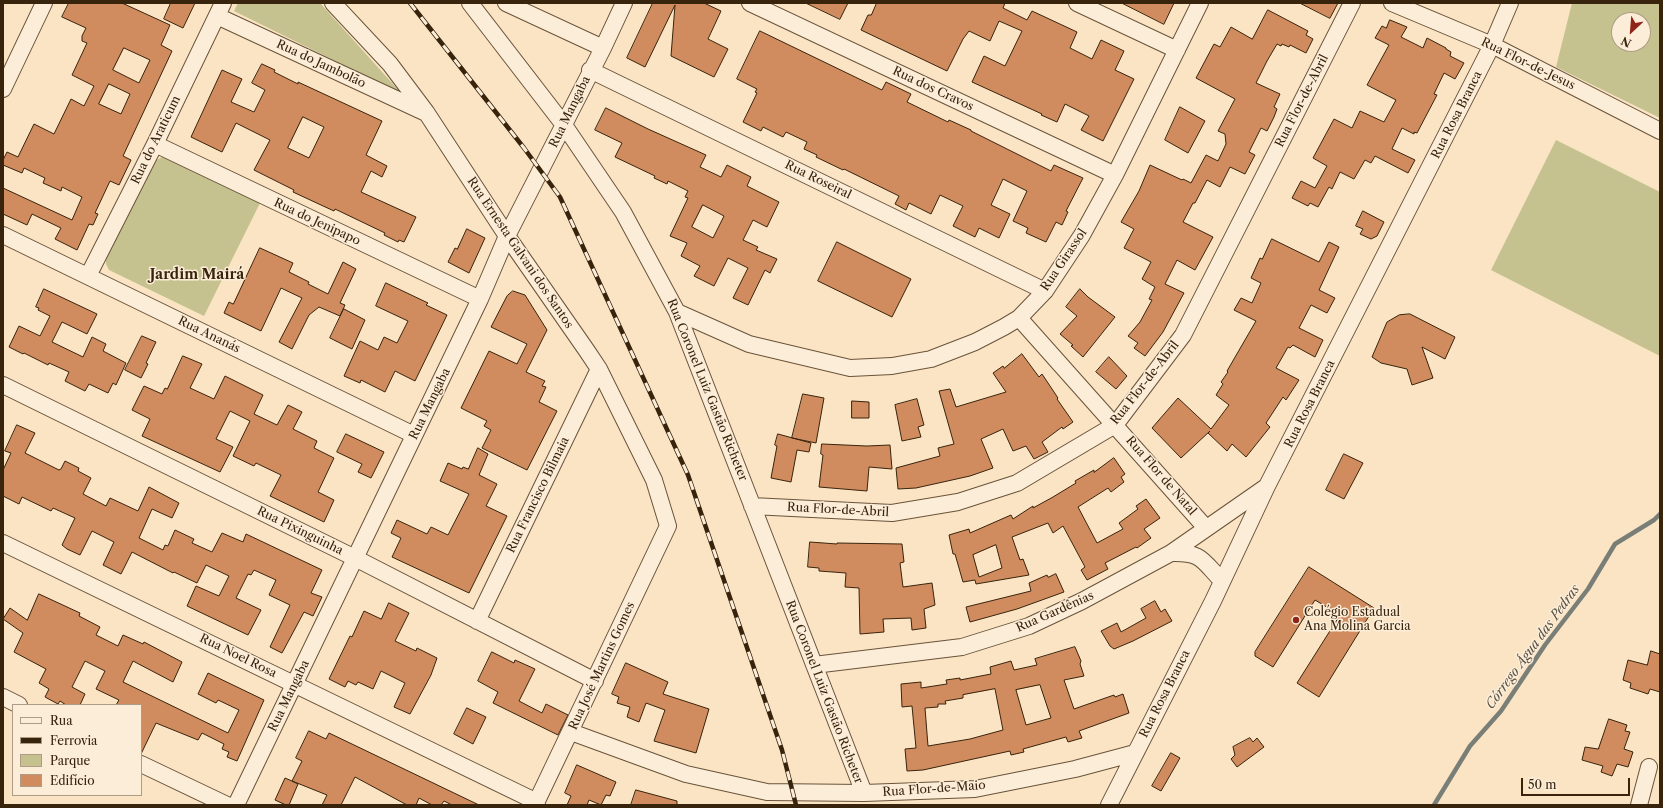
<!DOCTYPE html>
<meta charset="utf-8">
<style>
body{margin:0}
#map{position:relative;width:1663px;height:808px;overflow:hidden;background:#fbe4c3;font-family:"Libre Caslon Text",serif}
canvas{display:block}
.frame{position:absolute;inset:0;border:4px solid #38230c;pointer-events:none}
.legend{position:absolute;left:12px;top:704px;width:130px;height:92px;box-sizing:border-box;background:#fcedd8;border:1px solid #ae9c86;margin:0;padding:5px 7px;list-style:none;font-size:12px;color:#38230c}
.legend li{display:flex;align-items:center;gap:8px;height:20px}
.legend b{width:20px;border:1px solid #ae9c86}
.north{position:absolute;left:1611px;top:12px;width:40px;height:40px;box-sizing:border-box;background:#fcedd8;border:1px solid #ae9c86;border-radius:50%;rotate:206deg;font-size:11px;font-weight:700;line-height:16px;text-align:center;color:#38230c}
.north::after{content:'';display:block;margin:auto;width:14px;height:18px;background:#8f2418;clip-path:polygon(50% 0,100% 100%,50% 72%,0 100%)}
.scale{position:absolute;left:1521px;top:778px;width:109px;height:18px;box-sizing:border-box;border:2px solid #38230c;border-top:0;padding-left:5px;font-size:12px;line-height:14px;white-space:nowrap;color:#38230c;-webkit-text-stroke:3px #fcedd8;paint-order:stroke}
</style>
<div id="map">
<canvas width="1663" height="808"></canvas>
<div class="frame"></div>
<ul class="legend">
<li><b style="height:5px;background:#fcedd8"></b>Rua</li>
<li><b style="height:5px;background:#38230c"></b>Ferrovia</li>
<li><b style="height:11px;background:#c5c28f"></b>Parque</li>
<li><b style="height:11px;background:#d08b5e"></b>Edifício</li>
</ul>
<div class="north">N</div>
<div class="scale">50 m</div>
</div>
<script>
const c = document.querySelector('canvas').getContext('2d');
c.lineJoin = 'round';
function fillPath(path, color) { c.fillStyle = color; c.fill(path, 'evenodd'); }
function stroke(path, color, width, dash) { c.strokeStyle = color; c.lineWidth = width; c.lineCap = dash ? 'butt' : 'round'; c.setLineDash(dash || []); c.stroke(path); }
function write(font, color, halo, rows, align = 'center') {
  c.font = font + ' "Libre Caslon Text",serif'; c.lineWidth = 3; c.setLineDash([]); c.textBaseline = 'middle'; c.strokeStyle = halo; c.fillStyle = color; for (const [text, x, y, turn = 0] of rows) {
    c.save(); c.translate(x, y); c.rotate((+turn || 0) * Math.PI / 180); c.textAlign = isNaN(turn) ? turn : align; if (halo) c.strokeText(text, 0, 0); c.fillText(text, 0, 0); c.restore();
  }
}
fillPath(new Path2D(`
 M238,3H320L402,94L234,11Z
 M1572,3H1660V118L1556,67ZM1619,20H1643V44H1619Z
 M1556,140L1660,192V356L1491,270Z
 M162,157L171,158L261,201L204,316L109,270L106,264V255L155,161Z`), '#c5c28f');
stroke(new Path2D(`
 M1434,805L1470,746L1501,711L1545,645L1588,589L1615,544L1654,520L1660,514`), '#797e77', 4.5);
const building = new Path2D(`
 M69,3H122L170,25L161,45L172,51L123,156L131,160L119,185L110,181L95,213L98,214L93,225L89,224L77,250L55,239L61,228L32,214L27,225L3,214V188L72,220L82,197L62,187L61,191L43,183L45,178L24,168L22,173L3,165V160L7,152L18,157L34,124L54,134L71,99L84,106L94,86L72,75L87,43L82,41V36L86,28L62,17ZM124,48L150,60L139,83L113,70ZM109,84L130,94L121,114L99,104Z
 M171,3H195L183,28L164,19Z
 M653,3H704L721,11L708,39L728,49L714,77L671,56L675,5L645,67L627,58Z
 M806,3H848L840,19Z
 M877,3H1005L1003,8L1027,20L1032,11L1077,32L1070,48L1092,59L1101,40L1124,51L1115,70L1134,79L1103,141L1081,130L1089,116L1065,104L1057,122L1041,115L1042,114L972,82L984,56L1005,66L1022,31L999,21L990,41L969,31L963,39L947,71L861,30L868,15H871Z
 M1122,3H1174L1164,24Z
 M1300,3H1338L1330,18Z
 M1268,10L1308,31L1306,35L1313,39L1306,53L1290,45L1289,47L1282,44L1281,46L1277,44L1267,61L1256,83L1280,94L1274,107L1277,109L1274,117L1267,131L1261,128L1249,152L1255,155L1245,174L1230,167L1220,187L1207,180L1195,203H1193L1183,222L1213,237L1195,270L1177,260L1165,284L1184,293L1163,332L1145,356L1134,348L1138,343L1128,336L1140,322L1152,300L1149,299L1155,287L1142,279L1151,262L1124,248L1134,229L1121,222L1139,191L1150,165L1182,180L1183,179L1191,183L1206,155L1218,161L1226,144L1225,134L1218,131L1235,99L1196,78L1214,44L1220,47L1231,27L1252,39Z
 M1390,20L1407,27L1401,37L1423,48L1427,38L1446,48V49L1451,52L1450,56L1464,63L1455,79L1444,73L1434,94L1437,95L1417,133L1414,132V134L1402,128L1392,149L1415,160L1408,173L1375,156L1371,163L1365,160L1354,179L1340,172L1332,189L1329,187L1318,207L1310,203L1308,206L1292,198L1301,181L1315,188L1327,166L1313,158L1334,119L1352,128L1360,111L1384,122L1396,100L1367,85L1389,45L1375,38L1382,26L1386,28Z
 M760,31L882,90L886,82L911,94L907,102L948,122L949,120L971,130V131L1051,171L1054,165L1083,178L1066,211L1068,212L1062,225L1056,222L1046,242L1026,233L1028,228L1013,221L1027,191L1003,179L991,205L1010,214L999,238L979,228L975,237L953,226L963,206L940,195L931,214L909,203L906,210L895,204L899,196L844,169L843,170L816,157L817,155L804,149L807,142L786,132L783,137L763,127L761,131L743,122L757,93L755,92L757,89L737,79Z
 M262,64L275,70L274,72L298,84V82L382,121L366,155L387,166L382,177L371,171L361,192L416,217L404,242L399,240L398,242L384,235L385,233L335,209L334,211L321,205L293,192L294,190L254,170L270,140L236,123L222,152L191,137L222,70L242,79L231,102L254,112L265,90L252,83ZM303,117L324,127L309,158L288,148Z
 M1180,107L1205,121L1188,153L1165,140Z
 M606,108L648,129L706,155L700,167L721,177L727,165L751,177L747,186L779,202L767,227L753,220L743,240L758,247L756,250L777,259L770,273L765,270L748,305L733,298L748,268L728,258L714,286L694,276L700,266L681,256L687,243L670,236L688,198L685,197L688,191L668,181L667,184L654,178L655,176L615,157L622,143L595,130ZM703,205L724,216L713,238L692,227Z
 M1363,211L1384,222L1377,236L1371,239L1360,234L1363,229L1356,226Z
 M467,229L485,238L469,273L448,262L455,248L457,249Z
 M1272,239L1319,262L1329,242L1339,247L1319,290L1335,298L1327,313L1311,305L1299,328L1323,340L1315,357L1293,345L1290,348L1288,347L1276,368L1299,380L1286,400L1283,397L1266,423L1270,427L1246,457L1232,444L1227,451L1208,433L1210,431L1181,458L1152,428L1178,398L1211,429L1229,405L1216,395L1223,384L1221,382L1228,372L1227,371L1256,321L1234,310L1241,298L1252,303L1261,283L1251,278L1260,258L1262,259Z
 M837,242L911,279L892,317L818,281Z
 M260,248L293,263L289,272L309,282L308,284L328,294L343,262L356,269L340,303L345,305L340,316L319,307L309,315L292,349L279,342L302,298L281,288L261,331L224,313L229,302L233,304Z
 M386,283L428,303L426,305L447,315L415,381L395,371L385,392L361,380L360,383L344,376L360,341L378,350L384,337L397,343L408,321L376,306Z
 M44,289L97,314L87,334L62,322L52,342L83,357L92,337L106,344L103,351L126,363L116,385L113,383L108,393L89,384L85,391L65,381L69,372L49,363L48,365L24,353L23,354L9,347L19,326L40,336L50,316L38,310L39,308L36,307Z
 M1080,289L1088,297L1115,317L1083,357L1071,346L1073,345L1060,334L1077,316L1066,307Z
 M513,291L525,295L547,330L526,372L545,381L542,386L546,387L539,402L557,411L527,470L482,448L491,430L484,426L487,421L461,408L489,351L517,364L527,344L491,327L507,296Z
 M344,309L365,320L352,349L330,338Z
 M1410,314L1455,337L1445,359L1422,347L1433,378L1412,385L1407,369L1381,363L1372,357L1387,322L1399,315Z
 M142,336L156,342L146,363L148,364L141,378L125,370Z
 M1022,354L1039,377L1042,374L1058,398L1057,399L1073,422L1063,429L1062,427L1042,442L1048,452L1034,459L1026,446L1013,451L1003,429L981,439L993,468L970,476L916,488L898,489L896,468L940,456L938,448L954,444L939,391L950,389L956,407L1006,392L993,373L1003,366L1004,368Z
 M183,356L202,364L190,388L214,399L225,376L263,395L254,414L277,425L288,405L302,412L293,429L317,441L314,448L334,458L318,492L334,500L324,522L270,496L281,475L256,463L254,466L233,456L250,421L230,411L216,439L233,447L220,472L142,436L150,419L132,410L144,386L162,394L165,388L167,389Z
 M1109,357L1127,376L1116,389L1096,372Z
 M803,394L824,398L816,443L792,438Z
 M917,399L924,425L918,427L921,437L902,441L895,405Z
 M852,401L869,402V418H852Z
 M17,425L35,433L25,453L59,470L61,469L65,461L79,468L78,471L91,478L83,494L106,506L110,498L138,511L149,487L179,503L172,518L152,509L139,538L163,550L165,545L168,546L175,530L194,539L192,543L212,552L222,533L243,542L246,534L322,570L311,593L322,597L313,616L304,612L282,653L270,647L290,605L269,595L276,580L254,570L251,575L248,574L236,598L261,610L248,635L187,606L196,586L219,596L229,576L206,565L197,583L174,572L173,573L132,552L121,574L103,565L114,542L92,531L80,555L67,549L62,545L75,518L53,508L51,511L22,497L19,504L3,496V470L11,453L5,451Z
 M346,434L384,452L371,478L358,472L362,464L337,452Z
 M778,434L811,443L809,452L797,450L791,482L771,478L777,446L775,445Z
 M822,444L867,446L890,445L892,469L869,467L867,491L819,487L823,455L821,454Z
 M478,448L488,454L479,475L497,484L486,506L507,516L469,593L392,557L401,538L391,533L397,520L427,534L431,527L448,535L469,494L440,481L448,463L462,469L463,467L468,469Z
 M1344,454L1363,463L1344,499L1326,490Z
 M1114,458L1125,474L1121,477L1124,482L1111,492L1108,488L1078,507L1097,543L1123,529L1119,523L1138,509L1136,506L1146,499L1160,518L1144,529L1151,538L1137,548L1136,547L1105,563L1108,569L1087,580L1081,570L1085,567L1063,526L1053,533L1048,523L1012,537L1020,560L1023,559L1029,575L976,584L975,580L963,582L955,554H953L949,535L969,529L970,533L1011,515L1013,519L1033,506V508L1053,497L1076,483L1075,481L1094,470V472ZM996,545L1002,568L979,577L973,555Z
 M810,542L837,544V543L902,544L904,562L900,563L903,587L932,583L935,605L924,609L926,628L912,630L911,618L883,619L884,632L860,634L859,588L845,587L846,573L819,571V568L808,567Z
 M1309,567L1374,608L1319,697L1297,683L1340,615L1315,600L1273,667L1255,656V652Z
 M1056,574L1064,592L1017,609L970,622L966,607L1031,591L1029,583L1047,575L1048,577Z
 M39,594L80,613L79,616L100,627L96,635L118,646L123,635L143,644L144,642L182,662L173,682L133,661L123,682L228,733L239,710L218,700L216,703L198,694L208,673L264,700L237,761L227,757L229,752L222,749L224,744L202,733L198,740L156,723L141,754V705H116L119,700L96,689L105,671L85,661L72,687L85,694L80,705H66L60,701L58,704L45,697L49,689L39,683L46,669L14,652L23,633L3,619L10,608L27,620Z
 M1155,601L1161,612L1165,609L1172,621L1133,641L1114,649L1110,646L1101,631L1117,623L1121,632L1146,618L1141,609Z
 M389,603L409,613L395,641L416,651L417,648L437,658L431,675L410,714L394,707L405,683L381,671L373,689L358,682L356,685L348,681L345,687L329,679L350,636L352,637L364,611L381,619Z
 M1075,647L1081,661L1080,664L1084,676L1064,680L1074,709L1114,695L1115,697L1123,694L1129,713L1079,731L1082,738L1068,742L1066,737L1023,749L1024,752L1011,755L1010,751L923,770L907,771L905,749L916,748L912,706L902,707L901,684L921,682V688L947,684L946,680L960,678V680L991,674L990,667L1011,661L1014,670L1037,665L1035,659ZM1040,685L1051,718L1026,725L1016,690ZM995,689L1003,730L970,739L928,746L925,708L938,707V704H946L945,701L963,698V695Z
 M1651,651L1660,654V692L1650,689L1648,694L1630,688L1631,683L1623,680L1628,660L1647,665Z
 M492,652L514,663L515,660L535,669L519,701L542,713L546,704L568,715L558,735L493,703L498,692L478,681Z
 M626,663L668,682L663,694L709,709L696,753L654,741L665,710L646,703L639,722L627,717L630,707L617,703L619,697L612,694Z
 M467,708L486,717L473,744L454,734Z
 M1609,719L1627,725L1625,731L1630,732L1624,749L1633,752L1628,767L1617,764L1612,776L1601,772L1603,766L1582,760L1585,747L1598,749Z
 M309,731L326,739L329,733L479,805H452L444,801L441,805H432L419,798L416,805H407L355,777L341,805H322L327,795L292,781L298,784L289,805H286L275,800L285,778L292,781L302,761L296,758Z
 M1250,738L1253,742L1257,738L1264,747L1237,767L1231,759L1235,755L1233,747Z
 M1171,753L1180,758L1161,791L1152,786Z
 M577,765L616,782L610,796L606,795L601,805L589,800L587,805H567L571,796L565,793Z
 M636,790L677,801V805H631Z`);
fillPath(building, '#d08b5e');
stroke(building, '#38230c', 1);
const minor = new Path2D(`
 M333,3L390,64L426,112L507,236L587,351L599,369L654,480L668,526L535,805
 M470,3L564,125L623,212L677,312L864,793
 M506,3L603,48
 M750,3L1115,175
 M1077,3L1177,50
 M1392,3L1492,45L1660,131
 M217,16L424,112
 M590,70L1045,291
 M3,89L44,3
 M155,144L480,299
 M3,235L414,435
 M88,276L155,144L223,3
 M677,312L749,344L850,368L892,366L931,359L975,342L1004,327L1019,318L1045,291L1082,235L1115,175L1200,3
 M1019,318L1206,528
 M3,385L355,558L595,681
 M752,506L892,513L958,502L1017,483L1115,425L1183,335L1352,3
 M3,543L537,802
 M1171,553C1202,552 1202,560 1222,581
 M477,621L599,369
 M814,665L962,647L1029,626L1082,601L1171,553L1266,487
 M3,697L19,705
 M571,732L686,774L767,792L864,793L975,789L1075,769L1135,753
 M141,764L227,805
 M236,805L480,299L507,236L603,48L624,3
 M1109,805L1213,601L1267,486L1492,45L1510,3
 M1639,805L1649,767`);
stroke(minor, '#69533a', 18);
stroke(minor, '#fcedd8', 16);
const rail = new Path2D(`
 M410,3L524,148L560,197L688,475L782,750L796,805`);
stroke(rail, '#38230c', 4.5);
stroke(rail, '#fcedd8', 3, [9]);
for (const [x, y, r, color] of [
 [1296,620,4,"#8f2418"]
]) { const dot = new Path2D(); dot.arc(x, y, r, 0, 2 * Math.PI); c.fillStyle = color; c.fill(dot); stroke(dot, '#fcedd8', 1.5); }
write('12px', '#38230c', '#fcedd8', [
 ["Rua do Jambolão",321,64,25],
 ["Rua Flor-de-Jesus",1528,64,26],
 ["Rua dos Cravos",933,89,25],
 ["Rua Flor-de-Abril",1302,101,-63],
 ["Rua Mangaba",570,112,-64],
 ["Rua Rosa Branca",1457,115,-63],
 ["Rua do Araticum",156,140,-64],
 ["Rua Roseiral",818,180,26],
 ["Rua do Jenipapo",317,222,25],
 ["Rua Ernesta Galvani dos Santos",520,253,56],
 ["Rua Girassol",1064,260,-56],
 ["Rua Ananás",209,335,26],
 ["Rua Flor-de-Abril",1145,383,-52],
 ["Rua Coronel Luiz Gastão Richeter",707,390,68],
 ["Rua Mangaba",430,404,-64],
 ["Rua Rosa Branca",1310,404,-63],
 ["Rua Flor de Natal",1161,476,49],
 ["Rua Francisco Bilmaia",538,495,-64],
 ["Rua Flor-de-Abril",838,510,3],
 ["Rua Pixinguinha",300,531,26],
 ["Rua Gardênias",1055,612,-24],
 ["Rua Noel Rosa",238,656,26],
 ["Rua José Martins Gomes",602,666,-65],
 ["Rua Coronel Luiz Gastão Richeter",824,692,69],
 ["Rua Rosa Branca",1165,694,-63],
 ["Rua Mangaba",289,696,-64],
 ["Rua Flor-de-Maio",934,789,-4]
]);
write('12px', '#38230c', '#fcedd8', [
 ["Colégio Estadual",1304,613],
 ["Ana Molina Garcia",1304,627]
], 'left');
write('italic 13px', '#595142', '#fcedd8', [
 ["Córrego Água das Pedras",1533,647,-54]
]);
write('bold 14px', '#38230c', '#fcedd8', [
 ["Jardim Mairá",197,275]
]);
</script>
